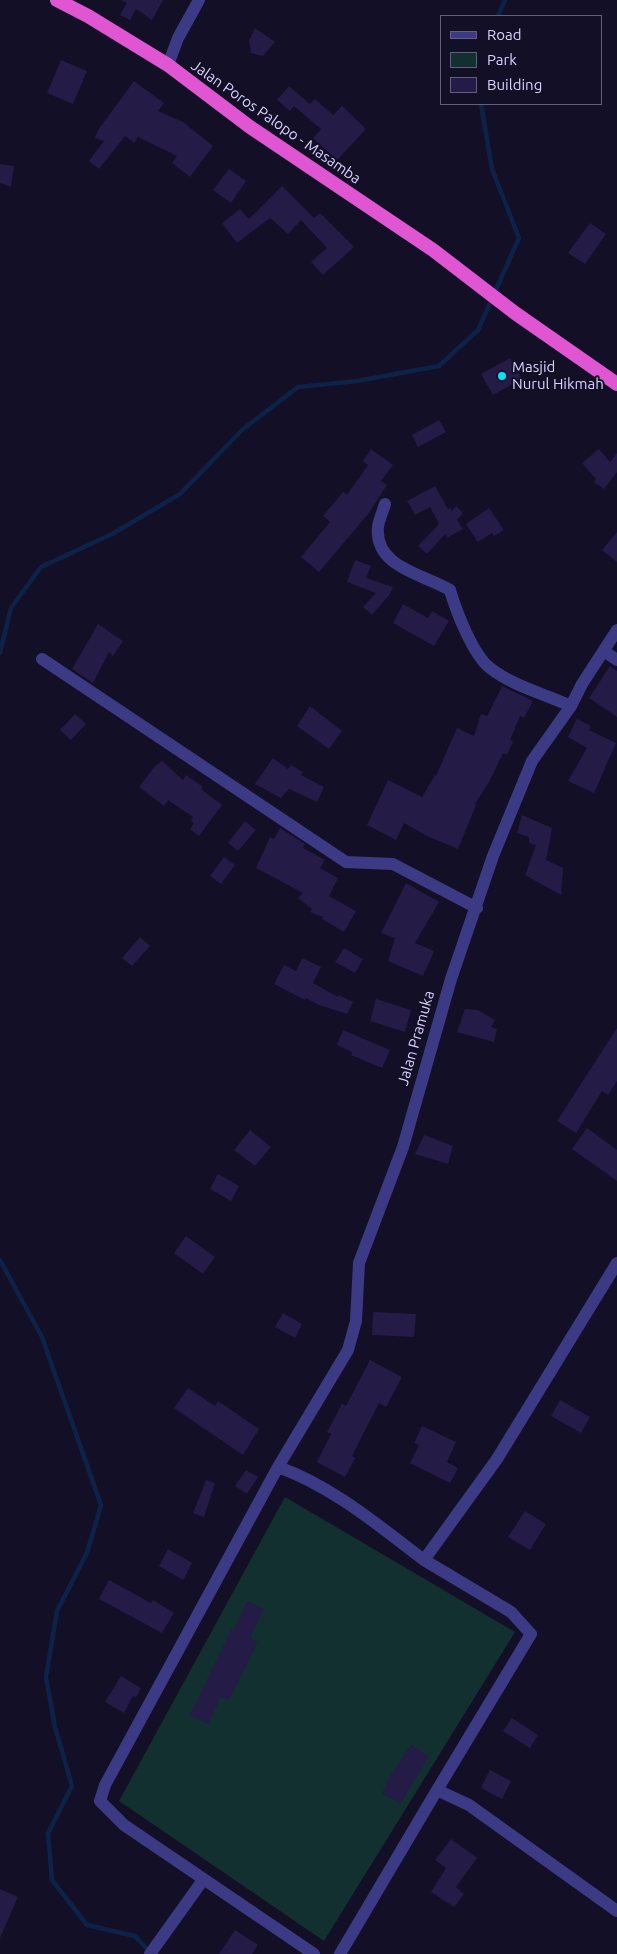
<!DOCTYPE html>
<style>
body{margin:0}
#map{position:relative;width:617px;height:1954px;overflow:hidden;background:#130f26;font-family:Ubuntu,sans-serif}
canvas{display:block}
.legend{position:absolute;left:440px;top:15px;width:162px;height:90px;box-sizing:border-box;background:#130f26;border:1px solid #625e7d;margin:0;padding:6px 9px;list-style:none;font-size:15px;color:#d9d4ff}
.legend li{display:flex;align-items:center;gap:10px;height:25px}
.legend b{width:25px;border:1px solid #625e7d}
</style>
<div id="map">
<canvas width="617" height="1954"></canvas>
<ul class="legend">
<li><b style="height:6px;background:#3d3a85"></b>Road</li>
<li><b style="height:14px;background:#12302f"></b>Park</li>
<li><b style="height:14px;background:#241b47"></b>Building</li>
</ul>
</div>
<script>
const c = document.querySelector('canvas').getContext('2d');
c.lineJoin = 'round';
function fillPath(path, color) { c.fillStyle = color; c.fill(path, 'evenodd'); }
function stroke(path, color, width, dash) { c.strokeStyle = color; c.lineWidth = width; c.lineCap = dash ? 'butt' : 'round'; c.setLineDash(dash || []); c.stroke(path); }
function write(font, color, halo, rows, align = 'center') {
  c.font = font + ' Ubuntu,sans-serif'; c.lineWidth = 4; c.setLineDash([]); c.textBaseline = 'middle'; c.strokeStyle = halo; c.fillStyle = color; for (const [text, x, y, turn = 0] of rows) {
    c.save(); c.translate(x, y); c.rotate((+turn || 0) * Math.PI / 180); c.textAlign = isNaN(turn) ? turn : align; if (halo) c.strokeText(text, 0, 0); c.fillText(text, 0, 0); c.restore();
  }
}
fillPath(new Path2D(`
 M285,1497L515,1632L324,1941L119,1801Z`), '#12302f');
stroke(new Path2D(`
 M498,16L505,0
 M0,653L11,608L41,567L112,534L180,494L242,430L298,387L357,381L439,366L478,330L519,238L492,169L481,104
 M0,1260L42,1337L101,1505L87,1553L57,1611L46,1677L55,1727L72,1786L48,1833L52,1880L87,1925L135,1936L150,1952`), '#0c2248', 4.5);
fillPath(new Path2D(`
 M121,0H163L152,20L136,9L130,20L120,15L127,3Z
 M255,28L275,42L263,56L251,53L249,40Z
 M61,60L87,71L73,104L47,93Z
 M134,81L164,103L158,111L183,122L213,146L190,177L172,163L177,156L138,137L134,143L125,136L99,169L89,161L104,141L95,138L98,130Z
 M289,86L310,104L315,99L333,115L342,106L366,129L337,160L313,138L321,129L294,106L290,111L277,100Z
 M0,164L14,166L11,187L0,183Z
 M229,169L246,181L231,203L213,190Z
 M282,186L314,218L320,213L354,247L323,275L311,262L327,248L301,220L288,234L270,218L237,243L222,223L240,209L249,219Z
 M590,223L606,234L585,264L568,253Z
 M510,358L522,379L493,395L481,374Z
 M439,420L446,432L418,447L412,435Z
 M371,449L393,465L381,481L387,485L369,513L319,572L301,557L330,522L323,516L343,492L347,495L368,465L363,461Z
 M599,449L610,462L617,453V472L604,489L594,482L596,479L582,463Z
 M435,486L448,509L450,508L452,511L456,506L463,513L457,520L463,529L447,538L445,534L427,554L418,546L439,524L430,507L415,515L407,501Z
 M489,508L504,530L494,536L492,533L478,542L466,524Z
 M617,532V562L602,550Z
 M355,560L371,566L366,578L393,587L390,594L372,615L363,607L376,593L347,582Z
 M403,604L428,618L432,611L449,621L434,646L393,623Z
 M98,624L123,641L113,656L109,652L93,683L72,669Z
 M610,666L617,671V717L589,698Z
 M502,686L533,701L524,718L520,716L510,740L513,742L507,755L503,753L489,782L475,804L476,805L458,849L427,836L404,823L396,840L367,825L388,780L422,797L435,775L436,776L457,728L474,736L481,714L487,716Z
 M310,706L342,731L329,749L297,726Z
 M75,714L86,724L71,740L60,730Z
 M577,719L591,726L589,730L616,743L594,793L568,781L587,748L568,737Z
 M273,758L288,769L291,765L303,772L301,775L324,787L317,802L289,789L281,798L255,784Z
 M162,761L183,780L186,775L203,787L201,789L222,805L199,836L190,829L194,823L191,821L193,817L168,800L164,806L139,787L155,766Z
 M522,815L552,828L546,860L563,868L561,895L525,875L536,845L529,843V837L517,833Z
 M245,821L256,830L238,851L228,843Z
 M280,828L305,844L303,848L325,860L320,868L338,878L329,896L356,911L344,932L322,919L323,917L310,912L312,909L298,898L303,893L256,868L270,837L274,839Z
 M224,857L235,865L221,884L210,876Z
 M406,883L439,902L415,943L434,951L423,976L388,961L395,938L381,933Z
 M140,937L150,946L132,966L122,958Z
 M344,948L363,959L355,973L335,962Z
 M302,958L321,967L313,983L338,997L339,995L353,1002L347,1014L319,1005L306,998L305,1000L274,984L284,965L296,971Z
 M376,999L411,1010L405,1032L370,1021Z
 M465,1009L478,1010L495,1020L491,1027L497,1029L494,1042L457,1032Z
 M617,1028V1081L608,1095L602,1091L576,1133L557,1121Z
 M343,1030L390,1050L382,1068L351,1055L352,1052L337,1045Z
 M587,1128L617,1150V1181L572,1149Z
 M250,1130L271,1147L255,1166L234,1150Z
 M424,1135L453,1146L448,1164L415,1154Z
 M218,1174L239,1186L231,1201L210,1189Z
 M186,1236L215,1257L203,1274L174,1253Z
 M373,1312L416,1314L414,1337L372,1335Z
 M283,1313L302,1324L295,1338L275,1327Z
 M370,1360L402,1377L386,1407L379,1403L352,1456L355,1458L345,1477L317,1462L331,1434L327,1432L342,1404L346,1406Z
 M188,1388L215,1406L218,1401L259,1429L243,1455L174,1408Z
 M560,1400L590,1417L581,1433L551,1416Z
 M422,1426L456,1442L447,1462L458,1468L450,1483L410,1463L419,1445L414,1443Z
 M246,1470L258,1477L247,1494L235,1486Z
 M206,1480L215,1483L204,1517L193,1513Z
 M525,1511L546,1524L530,1550L508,1537Z
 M168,1549L192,1563L183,1580L159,1566Z
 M109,1580L151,1603L153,1600L174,1613L162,1633L99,1599Z
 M247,1601L264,1609L250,1638L258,1642L229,1700L221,1697L208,1724L190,1715L232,1628L234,1629Z
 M121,1676L141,1688L136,1697L133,1696L124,1713L105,1702Z
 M512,1718L538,1735L530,1748L503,1731Z
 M411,1745L429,1756L400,1804L382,1793L391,1774Z
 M490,1770L511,1781L502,1799L481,1788Z
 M451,1839L477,1858L456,1887L464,1894L454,1907L431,1892L446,1868L435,1860Z
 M0,1889L18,1897L0,1938Z
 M235,1930L258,1945L252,1954H219Z`), '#241b47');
stroke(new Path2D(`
 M168,65L178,38L199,0
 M385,504C383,511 379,519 378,527C374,567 423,574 450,590C456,611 473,655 490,668C513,686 545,694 571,706
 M604,651L617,660
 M42,659L346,862L393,864L477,908
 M617,1263L497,1459L424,1560L511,1612L531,1634L437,1790L469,1805L617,1911
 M278,1467L348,1350L356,1321L359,1263L403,1147L451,979L493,856L532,761L571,706L582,684L617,630
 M150,1954L203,1880
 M314,1954L124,1825L100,1801L105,1785L278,1467C332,1486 379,1526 424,1560
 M340,1954L437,1790`), '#3d3a85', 12);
stroke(new Path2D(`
 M57,0L88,16L168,65L250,127L433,250L515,313L617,384`), '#e055d1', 14);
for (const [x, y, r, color] of [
 [502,376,5,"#00e5ff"]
]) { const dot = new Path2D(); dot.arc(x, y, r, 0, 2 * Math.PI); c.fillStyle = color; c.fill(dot); stroke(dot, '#130f26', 2); }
write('15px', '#d9d4ff', '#130f26', [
 ["Jalan Poros Palopo - Masamba",276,122,35],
 ["Jalan Pramuka",416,1038,-74]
]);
write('15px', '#d9d4ff', '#130f26', [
 ["Masjid",512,367],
 ["Nurul Hikmah",512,384]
], 'left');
</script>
